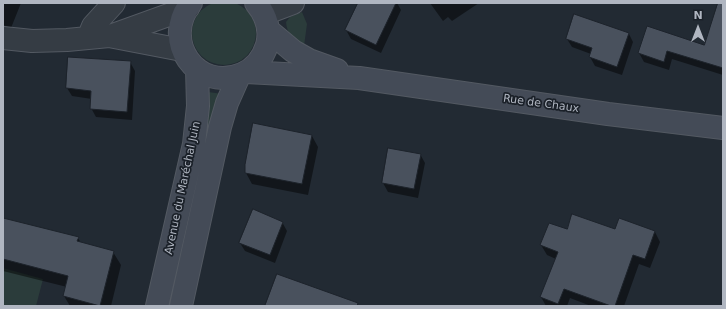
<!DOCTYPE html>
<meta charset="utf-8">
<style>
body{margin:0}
#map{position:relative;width:726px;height:309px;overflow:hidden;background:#222a33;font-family:"DejaVu Sans",sans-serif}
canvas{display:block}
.frame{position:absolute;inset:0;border:4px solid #b0b6c1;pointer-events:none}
.north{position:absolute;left:678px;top:8px;width:40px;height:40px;-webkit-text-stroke:3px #1b2129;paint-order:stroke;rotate:0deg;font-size:11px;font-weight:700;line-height:16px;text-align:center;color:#b0b6c1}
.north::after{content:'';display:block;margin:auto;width:14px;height:18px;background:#b0b6c1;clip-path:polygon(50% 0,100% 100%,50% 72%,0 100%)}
</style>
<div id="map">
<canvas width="726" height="309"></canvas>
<div class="frame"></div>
<div class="north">N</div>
</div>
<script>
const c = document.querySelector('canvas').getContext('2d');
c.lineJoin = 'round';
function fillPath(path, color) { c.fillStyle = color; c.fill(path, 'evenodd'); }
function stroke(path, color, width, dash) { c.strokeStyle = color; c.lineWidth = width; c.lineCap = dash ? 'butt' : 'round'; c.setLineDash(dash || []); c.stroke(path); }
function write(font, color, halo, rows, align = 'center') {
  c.font = font + ' "DejaVu Sans",sans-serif'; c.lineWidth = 3.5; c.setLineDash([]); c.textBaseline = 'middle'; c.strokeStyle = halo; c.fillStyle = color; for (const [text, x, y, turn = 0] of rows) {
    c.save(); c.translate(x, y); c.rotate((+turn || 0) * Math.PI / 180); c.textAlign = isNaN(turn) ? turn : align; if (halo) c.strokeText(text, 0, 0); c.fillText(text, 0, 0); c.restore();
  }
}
fillPath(new Path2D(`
 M192 33a32 32 0 1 1 64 0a32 32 0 1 1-64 0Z
 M302,12L307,24L304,46C294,39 287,35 286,22L290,17Z
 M208,92L223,94L209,143L200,142Z
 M3,268L43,279L36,306H3Z`), '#2b3c3b');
fillPath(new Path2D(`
 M3,3H21L11,28L3,25Z
 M359,3H397L401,10L381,53L351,39L346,30Z
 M430,3H479L452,21L448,17L443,21Z
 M723,22V75L672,59L669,70L644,62L639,53L705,47Z
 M629,34L633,42L622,75L595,66L590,57L591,54L572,47L567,39Z
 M69,58L130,62L135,71L132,120L96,117L91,108L92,99L72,96L67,88Z
 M312,136L318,147L308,195L252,184L246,173Z
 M389,149L420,154L425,163L418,198L388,192L383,183Z
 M3,219L78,238L81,243L113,252L121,265L111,306H70L64,296L67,287L3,271Z
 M282,222L287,231L275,263L245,251L240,243Z
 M567,231L655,232L660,242L650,268L639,264L624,306H591L570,298L567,306H546L541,297L556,259L547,255L541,245Z`), '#0007');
const building = new Path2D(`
 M358,3H396L376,45L345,30Z
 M718,3H723V68L667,51L664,62L638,53L647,26L704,45Z
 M574,14L629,33L617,67L589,57L592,48L566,39Z
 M68,57L131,61L127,112L90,109L91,91L66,88Z
 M253,123L312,135L302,184L245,173V165Z
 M388,148L421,154L414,189L382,183Z
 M253,209L283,222L270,255L239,243Z
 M572,214L615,229L619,218L655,231L645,259L633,255L615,306H611L564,289L558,304L540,297L558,252L540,245L549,223L567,229Z
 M3,218L79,237L77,241L114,251L100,306L63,296L68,276L3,259Z
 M277,274L358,303L357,306H265Z`);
fillPath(building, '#49515d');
stroke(building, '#1d232b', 1);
const street = new Path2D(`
 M264,14L293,3
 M110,36L188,8
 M3,38L32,41L67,40L109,36L182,50
 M88,38L93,26L114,3`);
const secondary = new Path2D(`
 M191,3C161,40 196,93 242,74C254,69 263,58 267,45C271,30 266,15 256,3
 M268,30L293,51L309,60L337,70
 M246,72L359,78L608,114L723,128
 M157,306L194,144L198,106L197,69
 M181,306L220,127L227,103L239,76`);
stroke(street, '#535962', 24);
stroke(secondary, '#535962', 24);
stroke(street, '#353c44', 22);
stroke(secondary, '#444b57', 22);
write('11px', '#b0b6c1', '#1b2129', [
 ["Rue de Chaux",541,104,8],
 ["Avenue du Maréchal Juin",183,188,-78]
]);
</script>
